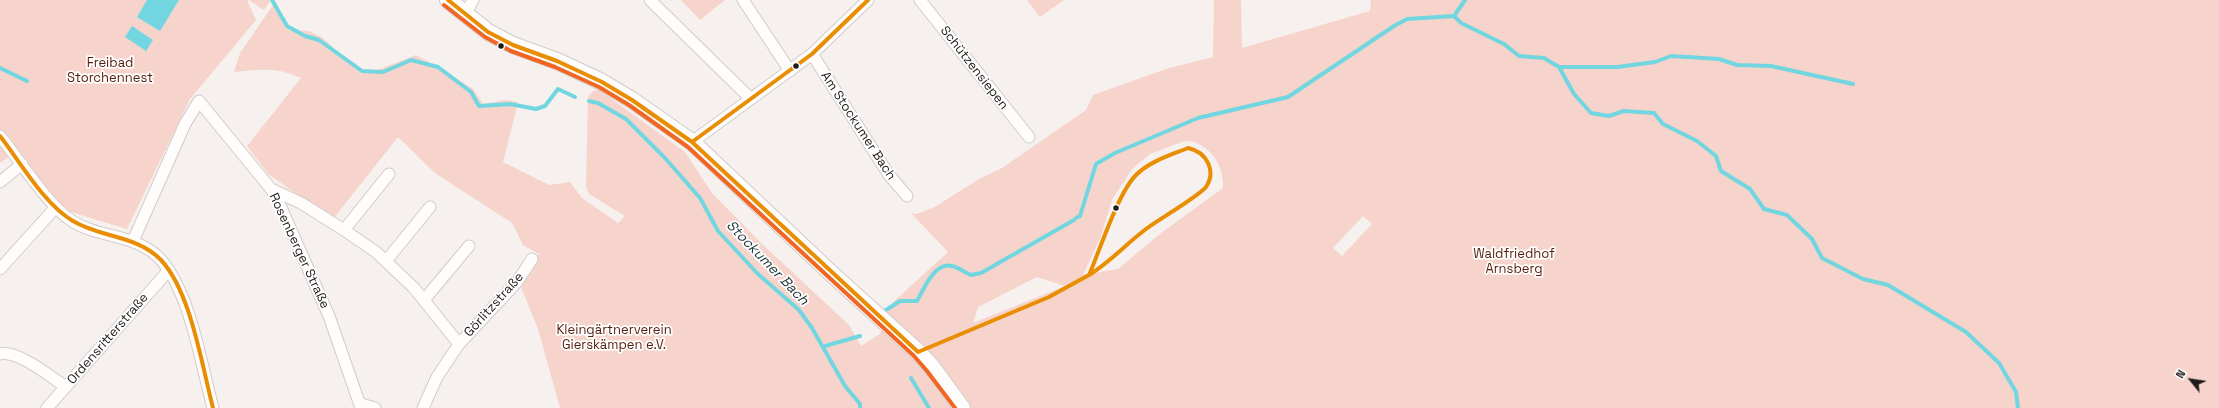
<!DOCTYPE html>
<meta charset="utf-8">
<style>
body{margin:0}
#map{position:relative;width:2219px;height:408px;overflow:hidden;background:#f6f0ee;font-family:"Space Grotesk",sans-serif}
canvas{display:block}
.north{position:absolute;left:2171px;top:360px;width:40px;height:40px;-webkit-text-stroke:3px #fff;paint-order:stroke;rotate:300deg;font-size:11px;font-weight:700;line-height:16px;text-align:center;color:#1f1b1a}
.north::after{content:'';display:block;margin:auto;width:14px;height:18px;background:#1f1b1a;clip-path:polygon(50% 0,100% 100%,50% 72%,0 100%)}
</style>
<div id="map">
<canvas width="2219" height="408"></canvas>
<div class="north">N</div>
</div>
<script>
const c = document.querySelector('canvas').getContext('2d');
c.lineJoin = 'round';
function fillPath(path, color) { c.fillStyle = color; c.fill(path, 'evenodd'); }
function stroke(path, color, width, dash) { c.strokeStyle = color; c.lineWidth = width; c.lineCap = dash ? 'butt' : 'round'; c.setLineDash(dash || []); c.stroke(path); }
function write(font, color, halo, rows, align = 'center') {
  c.font = font + ' "Space Grotesk",sans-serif'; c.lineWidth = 3.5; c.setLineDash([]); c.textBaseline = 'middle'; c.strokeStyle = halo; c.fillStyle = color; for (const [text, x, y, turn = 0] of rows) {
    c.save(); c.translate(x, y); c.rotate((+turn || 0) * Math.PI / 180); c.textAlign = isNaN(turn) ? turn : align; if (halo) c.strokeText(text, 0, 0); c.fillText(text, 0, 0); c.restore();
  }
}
fillPath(new Path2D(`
 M0,0H247L256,20L190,99L127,229L64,210L14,153L0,163Z
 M249,0H271L264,10Z
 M681,0H725L700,20Z
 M1027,0H1064L1040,17Z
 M1214,0H1241L1242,48L1370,11L1371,0H2219V408H560L538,329L521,287L536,264V260L539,254L523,245L512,223L435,173L398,137L333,219L268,174L247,146L301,78C279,67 259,69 234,72L240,53L273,5L289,30L309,31L323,38L357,70H377L416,55L445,71L473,89L483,104L505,100L518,102L503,162L549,185L570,182L582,198L618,223L625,216L589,194L586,187L588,97L593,91L599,90L685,152L712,193L761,243L849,325L861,346L880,334L891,304L948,252L911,213L917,214L933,208L979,179L1002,168L1086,110L1093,95L1166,69L1213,57ZM1184,141C1207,139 1225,166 1223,188L1161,233L1118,269L1083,275L1101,236L1112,200L1132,169L1150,154ZM1363,216L1372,224L1342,256L1333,248ZM1037,277L1065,286L973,323L978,307Z`), '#f6d4cb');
fillPath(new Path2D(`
 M147,0H179L160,31L137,17Z
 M132,26L153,40L146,51L125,37Z`), '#71d6e0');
stroke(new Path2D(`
 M272,0L287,26L305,36L319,40L362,71L383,72L411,60L438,67L471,92L479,106L510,104L536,109L545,106L558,89L575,97
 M1454,16L1465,0
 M1559,67H1617L1655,62L1671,56L1719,59L1737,65L1771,66L1853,84
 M0,68L27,81
 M589,101L598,103L626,119L665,158L700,198L718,231L758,274L799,310L812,328L845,386L860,404V408
 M1076,218L1080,216L1096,164L1115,153L1198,118L1288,97L1394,26L1407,19L1454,16L1461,23L1504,44L1519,56L1544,58L1559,67L1574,94L1591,113L1609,116L1624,111L1654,113L1663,124L1697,141L1716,156L1721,171L1750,189L1764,209L1787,215L1812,239L1822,258L1863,279L1888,285L1966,332L1999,363L2016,392L2018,408
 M883,312L900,301H917C924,289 934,262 952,266C958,267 965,273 971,275L981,273L1074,220
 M825,346L860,336
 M911,378L929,408`), '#71d6e0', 4);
const minor = new Path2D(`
 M650,0L751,99
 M743,0L790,71
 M920,0L1029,137
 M465,15L473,0
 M812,54L889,175L907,196
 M0,136C18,158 49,207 72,221C100,239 138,233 162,261C191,296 201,364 213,408
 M692,142L812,54L868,0
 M0,182L22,164
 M271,189L301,203L344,230L376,252L414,288L459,344L517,282L532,259
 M344,230L389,174
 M133,241L185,124L199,101L271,189L279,203L329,316L361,408
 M386,261L430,207
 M0,269L56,207
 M424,300L469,246
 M0,354C17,349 52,378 66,387
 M361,404L375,408
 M47,408L169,270
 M423,408L437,377L459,344`);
const secondary = new Path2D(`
 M448,0L488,32L513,45L557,61L602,82L632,100L692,142L833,275L918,352L932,367L962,408`);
stroke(minor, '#d1cccb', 13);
stroke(secondary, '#d1cccb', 18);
stroke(minor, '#fefdfc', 11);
stroke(secondary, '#fefdfc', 16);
stroke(new Path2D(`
 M448,0L488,32L513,45L557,61L602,82L632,100L692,142L918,352
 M0,136C21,163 44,204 73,221C101,238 137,235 161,260C191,292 202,366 213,408
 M692,142L812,54L868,0
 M1188,148C1206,152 1217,170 1206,187C1199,196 1158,220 1146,229C1126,244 1110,262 1089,275C1100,250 1118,193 1136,175C1150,161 1171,155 1188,148Z
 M1049,297L1089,275
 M1049,297L1089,275
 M918,352L1049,297`), '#e98d02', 4);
stroke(new Path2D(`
 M444,5L485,37L511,51L555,67L599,87L629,105L688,147L914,356L927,371L955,408`), '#f26522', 4);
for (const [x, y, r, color] of [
 [501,46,3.5,"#1f1b1a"],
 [796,66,3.5,"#1f1b1a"],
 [1116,208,3.5,"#1f1b1a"]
]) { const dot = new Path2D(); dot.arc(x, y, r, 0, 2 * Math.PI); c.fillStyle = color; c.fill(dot); stroke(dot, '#fff', 1.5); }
write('13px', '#561c0e', '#fff', [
 ["Freibad",110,63],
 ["Storchennest",110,78],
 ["Waldfriedhof",1514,254],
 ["Arnsberg",1514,269],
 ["Kleingärtnerverein",614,330],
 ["Gierskämpen e.V.",614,345]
]);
write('13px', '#1f1b1a', '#fff', [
 ["Schützensiepen",974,68,52],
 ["Am Stockumer Bach",858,126,57],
 ["Rosenberger Straße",299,251,65],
 ["Görlitzstraße",494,305,-48],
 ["Ordensritterstraße",108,339,-49]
]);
write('italic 14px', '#1e3638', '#fff', [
 ["Stockumer Bach",767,263,46]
]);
</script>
